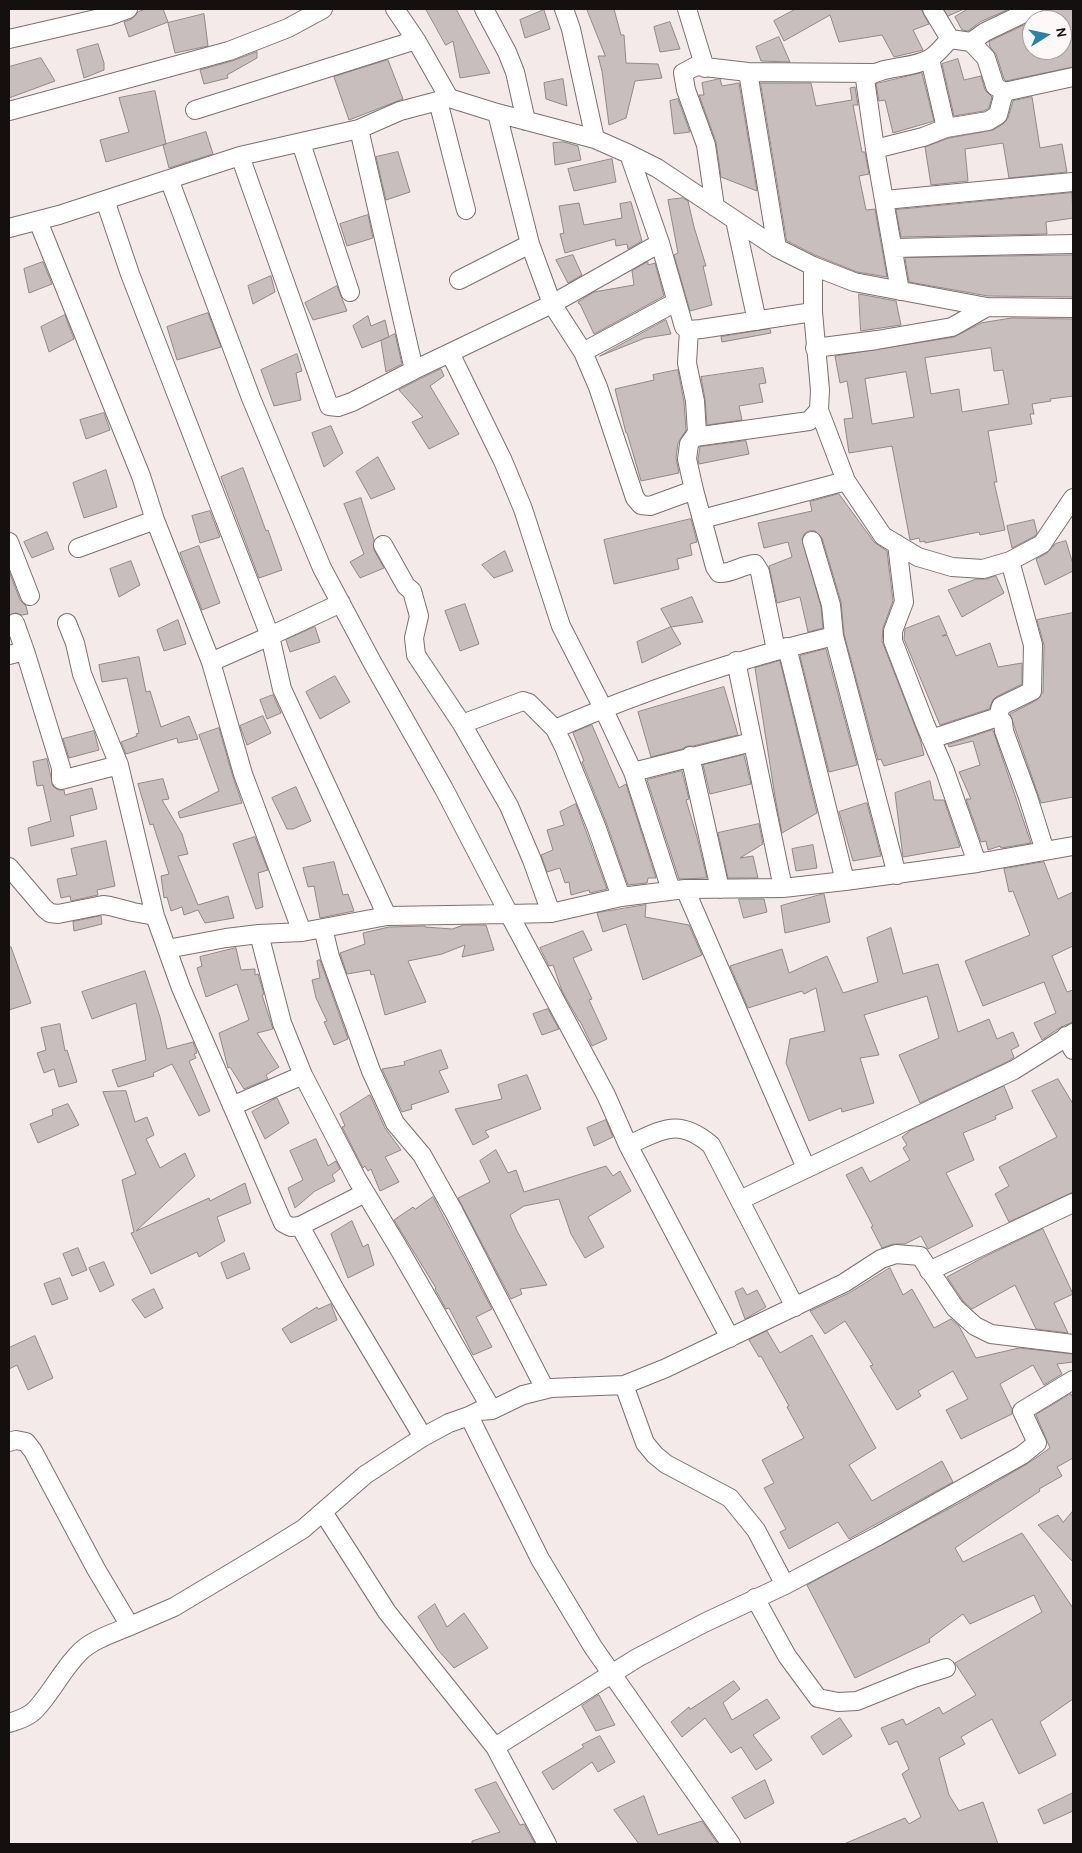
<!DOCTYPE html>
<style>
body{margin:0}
#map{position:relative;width:1082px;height:1853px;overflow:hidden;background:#f4eae9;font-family:Karla,sans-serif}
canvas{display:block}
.frame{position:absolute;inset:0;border:10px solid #141010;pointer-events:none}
.north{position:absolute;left:1022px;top:10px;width:50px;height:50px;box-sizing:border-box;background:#fef8f8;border:1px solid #a09b9b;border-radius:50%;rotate:80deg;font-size:14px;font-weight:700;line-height:20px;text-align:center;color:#141010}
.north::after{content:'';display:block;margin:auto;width:18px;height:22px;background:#2285b0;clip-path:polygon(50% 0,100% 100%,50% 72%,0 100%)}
</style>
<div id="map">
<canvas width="1082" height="1853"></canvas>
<div class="frame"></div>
<div class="north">N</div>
</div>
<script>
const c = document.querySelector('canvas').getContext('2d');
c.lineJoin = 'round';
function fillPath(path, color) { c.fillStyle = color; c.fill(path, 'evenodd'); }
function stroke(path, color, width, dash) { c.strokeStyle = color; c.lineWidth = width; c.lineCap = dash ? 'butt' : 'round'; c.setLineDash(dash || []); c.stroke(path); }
const building = new Path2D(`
 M146,9H163L168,22L129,37L124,22L132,19L138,12Z
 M426,9H456L490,73L460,78L453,41L446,45Z
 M587,9H614L621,35H624L626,63L658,64L662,78L635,81L626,118L609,125L602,71L598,56H605Z
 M796,9H921L929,24L913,30L923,50L894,57L882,35L839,42L830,15L784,41L774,21Z
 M944,9H964L948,16Z
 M968,9H1009L980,22L968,31L962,30L955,17Z
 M1043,9H1073V67L1006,81L1004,79L996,54L990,47L989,42L990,41L1032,21V50H1062V20H1035L1041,15Z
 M544,10L550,29L525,38L520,20Z
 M204,14L208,46L175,53L168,23Z
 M670,22L680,49L660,52L654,27Z
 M779,37L790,62L761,61L756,47Z
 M98,44L104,63V70L84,78L77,50Z
 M257,52V58L227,75L228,78L204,84L200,70L232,61Z
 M41,58L55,81L9,98V67Z
 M958,59L964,80L981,76L985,90L992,97L989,108L984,111L954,116L942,64Z
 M388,60L403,99L349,120L334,77Z
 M922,73L934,121L893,133L885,100L879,101L876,84Z
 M563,79L567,106L546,99L544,83Z
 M720,79L722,86L739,83L757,191L721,177L716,142L699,95H704L702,83Z
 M761,83H811L816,106L852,100L850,88L855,87L858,105H853L862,152H865L869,174L859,176L866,210L875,209L887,277L857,272L817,256L787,241Z
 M155,91L166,144L106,162L100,140L129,132L119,98Z
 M1032,97L1040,148L1062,144L1067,172L1009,178L1003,143L965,149L968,181L931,185L925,147L949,138L993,130L1003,124L1008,118L1013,101Z
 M678,99L690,132L674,134L670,101Z
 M206,132L213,154L169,168L163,145Z
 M564,142L578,146L581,160L555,165L553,143Z
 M398,152L410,192L386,200L376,157Z
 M612,159L616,182L574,191L568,169Z
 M1072,193L1073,218L1046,222L1047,234L901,237L896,210Z
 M683,198L688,201L694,227L706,266H703L712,305L690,311L674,255L678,253L668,200Z
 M631,202L642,241L628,249L627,244L616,246L615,239L565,253L560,234L564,233L559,206L579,203L584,225L622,218L620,204Z
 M368,215L373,238L347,246L340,224Z
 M573,255L582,275L568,283L556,260Z
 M1067,255H1073V297L988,296L909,282L905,258Z
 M43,262L52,284L29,293L24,269Z
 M648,262V265L655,263L664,296L594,334L580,304H579L578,302L594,292L634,285L632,271Z
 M271,276L275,292L253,304L248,286Z
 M337,286L347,311L313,320L305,303Z
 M859,294L896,301L901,325L861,331Z
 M208,313L221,347L177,360L167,327Z
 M65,315L74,339L49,352L41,327Z
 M368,316L371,326L385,320L389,337L362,348L353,326Z
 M1012,318L1073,319V396L1050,399L1051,401L1032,404L1034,414H1030L1032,424L988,431L997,482H994L1005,530L980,535L979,532L925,543V541L920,542L919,538L910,540L892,446L849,453L844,419L853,418L847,381L840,383L835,356L954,337L981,323ZM991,348L994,371L1003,370L1009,404L962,412L959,389L931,394L925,358ZM906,372L914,417L872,424L865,379Z
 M666,320L671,334L645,338L600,356Z
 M770,329L771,333L722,342L721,337Z
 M395,334L402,364L386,372L381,341Z
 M297,354L302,371L296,373L301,400L274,406L261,370Z
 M763,368L766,383L759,384L763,402L739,406L742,420L707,425L705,399L701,377Z
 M441,369L444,376L430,386L459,434L429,449L412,422L423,417L399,390Z
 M678,370L684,402L686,430L678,443L676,458L679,473L641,481L627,433H626L615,389L654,380L653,375Z
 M104,413L110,430L86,439L80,420Z
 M331,426L343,453L324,467L312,433Z
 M746,441L749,454L699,464L698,459L700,447Z
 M378,457L395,489L371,499L356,472Z
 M243,468L266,531L268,530L282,570L259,578L221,477Z
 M106,470L117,507L84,518L73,483Z
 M839,494L874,542L887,551L893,601L883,628L882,641L920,739L924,755L884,766L881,759L878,760L844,634L841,602L822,538L815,531H809L805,533L802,539L821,607L823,628L808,632L800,597L777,603L769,566L792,557L788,542L764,548L758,523L812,511L810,502Z
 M361,498L374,540V550L384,568L360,578L350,562L364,554L344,504Z
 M210,511L220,537L200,543L192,516Z
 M691,519L697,542L690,544L692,555L677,559L679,569L614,584L604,540Z
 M1034,520L1037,533L1035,536L1012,548L1007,526Z
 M47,532L54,549L32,558L24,542Z
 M1066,541L1073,564V571L1045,585L1036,559L1047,553L1055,544Z
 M199,546L220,603L202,610L180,553Z
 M505,551L513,571L494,578L482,565Z
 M131,561L140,585L119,597L110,569Z
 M9,571L20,600L26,606L28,614L22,615L16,613L9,615Z
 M996,576L1004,593L962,617L948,590L976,579H986Z
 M692,597L703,622L671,627L661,609Z
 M465,604L479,644L460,651L445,611Z
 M1073,613V797L1041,803L1010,714L1037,700L1043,692L1044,645L1037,620Z
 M939,616L947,634L942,636L947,635L956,656L990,643L998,667L1022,663V684L996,697L993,700L989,709L940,725L904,639L905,629Z
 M178,620L186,644L164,651L157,630Z
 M315,627L320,642L290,652L286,640Z
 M671,627L681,644L642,663L637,642Z
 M826,649L857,765L829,772L800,656Z
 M139,657L146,692L150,691L161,727L189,716L198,739L178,743L177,738L126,754L121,742L137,736L136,734L139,733L127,678L102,682L99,665Z
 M780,661L817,813L782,833L775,797L755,668Z
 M335,676L350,702L320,719L306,692Z
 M724,687L738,735L693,746H687L682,749L651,757L638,712Z
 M273,695L281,713L267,719L260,700Z
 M263,716L271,733L247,745L240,726Z
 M592,725L619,788L626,784L656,878H648L647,883L628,885L606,822L582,762L584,761L573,733Z
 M219,728L233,777L242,803L180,818L178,812L219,791L199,735Z
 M993,730L1031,843L1001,848L1000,846L988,850L986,841L981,842L966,799H971L959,772L980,765L973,741L949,747L948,745Z
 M94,731L99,750L69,758L63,739Z
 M744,755L751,784L710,794L703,765Z
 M47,759L53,786L58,790H64L65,795L92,788L97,809L70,816L74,836L31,846L28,828L51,821L43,785L37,786L33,762Z
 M682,771L689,799L686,800L697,837L707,878L679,879L647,780Z
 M163,779L169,799L162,800L182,834L188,854L178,856L198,905L228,896L234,918L205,923L198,910L184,915L182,907L171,911L167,897L164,898L161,876L169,874L153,824L150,825L138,784Z
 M930,781L934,800H944L960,847L903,857L895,793Z
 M296,787L311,821L293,829H287L272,798Z
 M867,803L881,856L853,861L839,812Z
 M576,804L607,889L590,893L589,890L571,895L569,882L565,883L560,868L547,872L541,855L553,850L547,830L564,825L560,812Z
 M759,824L763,844L740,858L753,856L758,878H728L718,833Z
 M255,837L268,870L258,873L263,907L256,909L233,844Z
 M106,841L115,886L97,890L98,895L71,901L70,896L61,898L57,879L77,875L71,849Z
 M813,845L817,868L796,871L792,849Z
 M334,862L343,895L348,894L354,911L320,918L314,886L308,887L303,868Z
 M1044,862L1058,899L1073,892V946L1052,956L1067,992L1073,990V1022L1061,1027L1042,1040L1034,1023L1056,1013L1044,982L983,1006L965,961L1030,935L1013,891L1009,892L1004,869Z
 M824,894L830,922L785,933L781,906Z
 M739,899H764L767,912L744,918Z
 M646,905L645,917L689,925L702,955L643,980L626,924L603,932L597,913Z
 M101,916L102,924L74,931L73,922Z
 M464,925H486L494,950L462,957L465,945L442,954L408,961L426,1002L385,1015L374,974L371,975L370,970L347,974L340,953L365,944L363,933L389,927L425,926V927L452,929Z
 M891,928L903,974L938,964L958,1032L989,1019L997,1039L1013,1032L1019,1046L1011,1050L1014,1057L1009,1061L920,1103L899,1055L939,1038L927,996L864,1015L879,1055L860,1058L874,1103L842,1112L841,1108L809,1121L786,1063L790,1039L825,1031L816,988L804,994L802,991L748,1008L730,966L782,949L789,973L827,956L843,993L878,982L867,938Z
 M583,931L592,950L573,958L592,999L589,1000L607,1039L592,1046L580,1021H579L562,991L553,965L549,966L540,948Z
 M11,947L31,1003L9,1010V948Z
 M236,948L241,970L255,969V975L258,974L264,994L262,995L273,1029L257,1033L279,1067L266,1075L268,1079L244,1089L230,1067L228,1068L219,1033L249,1020L237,984L206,997L197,968L202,966L200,957Z
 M320,960L348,1039L334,1045L324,1022L327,1021L316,998L312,980L320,978L317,961Z
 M145,971L160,1017L167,1049L193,1042L197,1053L194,1054L196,1058L189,1061L210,1111L199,1116L172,1064L153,1073L154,1076L118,1087L112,1070L146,1060L136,1003L92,1019L82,992Z
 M548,1009L559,1029L542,1035L533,1014Z
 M60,1024L65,1051L67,1050L77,1082L59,1087L54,1069L44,1073L37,1053L46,1050L41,1028Z
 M441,1050L448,1068L439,1071L449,1092L411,1105L412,1109L402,1112L382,1069L405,1065L404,1062Z
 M527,1075L541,1109L485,1131L489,1137L473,1145L455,1109L502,1099L498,1085Z
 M1058,1079L1073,1104V1192L1009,1222L995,1194L1009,1186L999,1167L1057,1137L1032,1091Z
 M1004,1086L1013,1108L995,1116L996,1119L963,1133L974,1160L946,1173L973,1226L928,1249L921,1236L905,1244H893L882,1248L871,1227L873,1226L846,1175L862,1167L870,1182L910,1160L903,1148L907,1145L902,1137L911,1130Z
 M126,1091L135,1122L147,1117L154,1135L146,1139L160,1168L185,1153L195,1176L136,1231L209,1198L210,1201L245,1183L251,1203L217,1217L225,1241L199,1257L197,1252L151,1274L131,1233L134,1232L122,1180L136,1174L103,1092Z
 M370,1095L385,1128L401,1150L385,1157L399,1182L380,1191L371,1169L368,1171L365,1166L363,1168L342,1127L345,1126L340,1114Z
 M277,1098L289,1123L265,1139L252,1112Z
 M68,1104L79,1125L38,1143L30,1124L53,1115L52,1110Z
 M606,1120L613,1137L594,1146L587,1128Z
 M316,1139L328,1166L336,1161L340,1169L332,1175L335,1181L315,1191L295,1208L288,1188L303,1180L290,1151Z
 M496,1150L508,1173L516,1170L524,1192L606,1166L613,1176L620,1171L631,1191L588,1217L604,1247L585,1258L571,1234L559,1199L524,1206L510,1215L517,1231L547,1285L520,1289L522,1294L511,1299L458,1198L490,1182L480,1161Z
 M433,1197L492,1309L476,1317L492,1347L473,1355L449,1308L446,1309L435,1289L436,1288L394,1220L413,1207L415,1209Z
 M352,1221L363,1247L368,1244L374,1265L348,1278L331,1234Z
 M1043,1229L1073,1294L1054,1303L1068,1333L1036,1329L1015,1285L972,1309L963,1301L947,1277L982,1258Z
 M78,1248L87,1270L72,1276L63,1254Z
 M244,1253L250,1269L227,1279L221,1263Z
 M104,1262L114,1285L100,1292L89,1268Z
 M890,1268L903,1295L912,1289L934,1328L951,1319L959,1326L976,1358L1019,1348L1073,1354V1362L1057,1364L1062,1374L1044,1385L1033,1365L1000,1384L1012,1409V1414L961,1439L946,1410L968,1399L953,1371L918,1391L921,1396L897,1410L870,1366L873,1365L845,1321L825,1334L810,1311L849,1293Z
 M60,1278L68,1299L52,1305L44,1284Z
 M743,1288L747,1295L757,1290L766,1307L745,1319L735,1292Z
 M154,1289L163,1308L145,1318L132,1300Z
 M331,1304L337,1320L291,1343L282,1329L317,1307L318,1309Z
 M767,1331L780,1353L812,1335L876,1448L849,1465L872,1501L942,1461L953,1482L849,1539L838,1522L789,1549L780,1532L786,1529L764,1488L774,1483L762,1460L804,1438L787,1407L789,1406L761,1356L759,1357L749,1340Z
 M35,1336L53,1378L28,1390L17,1365L9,1369V1348Z
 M1071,1394L1073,1398V1458L1057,1467L1062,1476L1039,1489L1040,1491L955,1548L963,1562L1022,1533L1073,1608V1699L1040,1722L1056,1755L1019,1774L992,1719L961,1737L965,1744L939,1758L949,1795L959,1811L983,1802L998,1844H844L905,1818L909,1824L921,1817L902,1774L909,1769L897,1741L889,1745L881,1728L903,1719L906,1725L939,1707L943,1714L976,1695L955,1663L1042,1612L1034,1595L970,1624L963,1614L929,1639L930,1642L855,1678L807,1585L963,1501L1027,1464L1050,1448L1036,1415Z
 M1073,1511V1562L1038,1525L1058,1515L1063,1522Z
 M435,1604L447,1627L464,1613L488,1648L454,1668L438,1650L418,1617Z
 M734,1681L740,1689L723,1703L732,1720L767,1699L780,1718L753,1735L772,1760L756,1770L741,1747L731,1753L705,1718L682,1737L671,1722L689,1707L690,1709Z
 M599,1695L615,1725L596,1731L582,1706Z
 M840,1718L852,1736L823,1755L811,1737Z
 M600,1736L615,1762L598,1772L592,1762L553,1790L542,1772L584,1747L582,1745Z
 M765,1780L774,1803L745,1819L732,1798Z
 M496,1782L520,1825L524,1824L535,1844H472V1841L500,1832L475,1790Z
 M1073,1793V1811L1044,1824L1038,1810Z
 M644,1796L658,1835L702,1821L718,1844H639L614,1810Z`);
fillPath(building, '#c7bebd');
stroke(building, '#918887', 1);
const street = new Path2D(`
 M395,9L416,40L449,98L497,113L595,139L629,154L657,168L777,248L813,266L854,282L987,307L1073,308
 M484,9L507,52L515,72L526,121
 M564,9L571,29L595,139
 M687,9L705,68
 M932,9L950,39
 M9,39L109,16L128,9
 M950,39L971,42L986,58L995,86L1004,92L1073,77
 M971,42L985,32L1033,9
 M930,59L946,128
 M748,72L777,248
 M438,101L466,210
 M195,110L416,40
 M9,111L229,51L288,28L323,9
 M497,113L530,244L552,304L583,352L598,387L635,498L641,505L650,506L694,490L715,567L719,573C731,574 741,565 755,564L760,572L776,650
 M359,129L414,370
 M301,143L350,292
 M875,149L923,137L946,128L988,121L998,115L1004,92
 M629,154L660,243L684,327L689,330L701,329L813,312
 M240,156L329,406L338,407L352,402L414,370L552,304L660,243
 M169,179L251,398L322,568L372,662L444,789L509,914L551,913L621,897L685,889L783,888L845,881L977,863L1073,846
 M105,200L130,274L270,636L211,662
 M885,200L1073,182
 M715,207L706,145L686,90L683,73L696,66L748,72L872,73
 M735,220L757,321
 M38,221L141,476L155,520L211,662L243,774L302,932
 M9,228L59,215L240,156L359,129L400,111L449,98
 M893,248L1073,244
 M459,280L530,244
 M900,291L875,149L865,79C879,66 911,69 929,59C937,55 944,45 950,39
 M689,330L687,363L695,401L697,433L689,444L687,459L694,490
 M815,348L877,340L952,327L987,307
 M583,352L676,302
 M450,353L503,461L523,509L561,626L603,708L633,772L671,890
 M819,410L846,481L883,536L918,557L952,567L983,569L1010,561L1042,544L1073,498
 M695,437L809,421L819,410L820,390L813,312V266
 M702,519L846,481
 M812,541L831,605L834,636L897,875
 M9,542L30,596
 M897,544L904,602L893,631V641L925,724L945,771L977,863
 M383,545L406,586L412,591L419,616L414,638L416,655L462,724L509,806L532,860L551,913
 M78,548L155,520
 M341,603L270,636L282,689L387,916
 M67,623L75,643L82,674L119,765L155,916L181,988L283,1223L291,1227L300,1226L365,1193
 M787,647L845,881
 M25,651L61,768V780L119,765
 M9,655L25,651L15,623
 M736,661L783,888
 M998,717L1001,706L1032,691L1033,645L1010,561
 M998,717L1003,722L1004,731L1028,797L1045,851
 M462,724L523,701L529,703L555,729L564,747L596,826L621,897
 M555,729C645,690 738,659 834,636
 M931,739L998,717
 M690,756L720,889
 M633,772L752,742
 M9,867L44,908L50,913L58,914L103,905L110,906L133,912L155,916
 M685,889L806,1168
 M323,928L330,957L371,1071L395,1123L422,1155L454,1212L545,1389
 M259,934L282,1023L303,1075L357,1179L398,1247L492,1410
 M167,949L226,938L259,934L302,932L387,916L509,914L606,1095L628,1145L730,1338
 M1066,1036L1073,1050
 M232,1106L303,1075
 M628,1145C663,1130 678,1117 711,1145L795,1307
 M740,1200L1014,1070L1073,1033
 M300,1226L338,1295L423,1437
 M929,1271L1073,1203
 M624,1385L645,1443L655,1455L666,1464L730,1498L756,1530L785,1585
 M9,1442L16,1440L26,1442L33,1451L96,1569L130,1626L174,1607L256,1558L303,1529L365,1475L423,1437L449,1423L469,1416
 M323,1512L387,1612L495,1747L637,1658L704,1623L785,1585L878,1536L1022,1455L1037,1443L1022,1411L1073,1380
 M755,1598L787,1656L818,1698L838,1702L857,1701L914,1678L946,1668
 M9,1723C18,1720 29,1717 36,1709C53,1691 63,1668 81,1651C94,1639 114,1633 130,1626
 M495,1747L547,1844
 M731,1844L593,1647L540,1559L469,1416L479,1411L492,1410L523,1395L551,1388L624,1385L666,1368L844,1283L881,1259L896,1254L920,1256L955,1308L975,1326L991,1334L1073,1344`);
stroke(street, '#7a7171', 20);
stroke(street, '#fff', 18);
</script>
